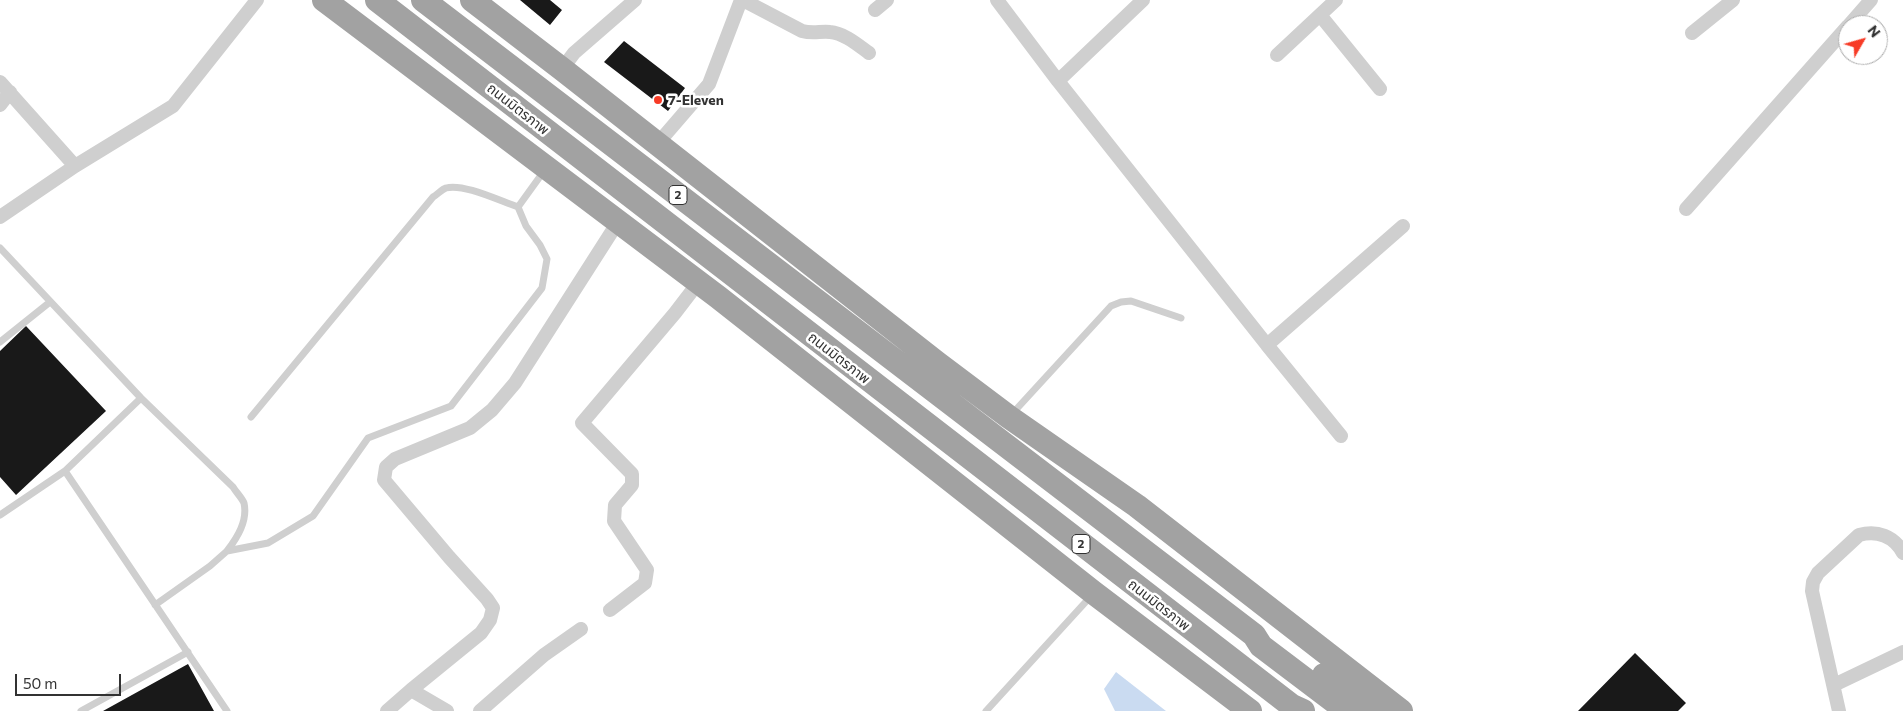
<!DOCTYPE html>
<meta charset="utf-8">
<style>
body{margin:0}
#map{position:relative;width:1903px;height:711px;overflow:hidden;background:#fff;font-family:Commissioner,sans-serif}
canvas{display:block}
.north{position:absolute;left:1838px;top:15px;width:50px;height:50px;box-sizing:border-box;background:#fff;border:1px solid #adadad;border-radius:50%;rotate:52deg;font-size:14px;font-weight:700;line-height:20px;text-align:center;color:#323232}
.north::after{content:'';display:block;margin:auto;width:18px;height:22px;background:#f73b26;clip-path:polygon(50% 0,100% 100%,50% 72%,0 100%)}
.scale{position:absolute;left:15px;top:674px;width:106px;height:22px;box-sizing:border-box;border:2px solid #323232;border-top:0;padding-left:6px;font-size:15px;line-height:18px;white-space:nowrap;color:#323232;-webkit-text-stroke:4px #fff;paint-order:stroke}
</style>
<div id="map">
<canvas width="1903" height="711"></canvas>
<div class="north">N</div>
<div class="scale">50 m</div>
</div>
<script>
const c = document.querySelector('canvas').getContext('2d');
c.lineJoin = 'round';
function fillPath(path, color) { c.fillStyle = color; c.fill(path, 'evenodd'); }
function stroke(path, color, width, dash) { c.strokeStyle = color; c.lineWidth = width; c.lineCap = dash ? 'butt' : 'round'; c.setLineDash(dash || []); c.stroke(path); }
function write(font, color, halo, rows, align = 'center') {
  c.font = font + ' Commissioner,"Noto Sans Thai",sans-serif'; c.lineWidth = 5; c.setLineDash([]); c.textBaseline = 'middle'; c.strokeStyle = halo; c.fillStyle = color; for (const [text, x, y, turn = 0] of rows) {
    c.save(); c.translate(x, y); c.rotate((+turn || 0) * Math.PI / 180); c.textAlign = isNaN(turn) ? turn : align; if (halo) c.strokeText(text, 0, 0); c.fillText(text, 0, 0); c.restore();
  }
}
fillPath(new Path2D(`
 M1116,672L1166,711H1115L1104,689Z`), '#cadbf1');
fillPath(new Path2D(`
 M520,0H550L562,10L550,25Z
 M624,41L685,88L668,111L604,62Z
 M26,326L106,411L16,495L0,477V351Z
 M1635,653L1686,703L1678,711H1578Z
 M188,664L214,711H103Z`), '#191919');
stroke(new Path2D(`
 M0,248L141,398L233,487C236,492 242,498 244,503C248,521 237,538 227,551
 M0,342L50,302
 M141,398L65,471L227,711
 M1011,415L1111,306L1121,302L1131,301L1181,318
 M251,417L433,197C437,195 442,189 446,188C463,183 500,201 518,207
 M0,515L65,471
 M155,605L210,566L227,551L268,543L313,516L368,438L451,406L542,288L547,259L540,245L526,226L518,207L544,171
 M81,711L188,652
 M986,711L1092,595`), '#cfcfcf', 7);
stroke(new Path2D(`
 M743,0L802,31C813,34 820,31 830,32C844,33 858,45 869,53
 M997,0L1058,81L1267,345L1403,226
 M875,10L887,0
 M1320,15L1380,89
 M1849,25L1871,0
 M1692,33L1733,0
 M1277,55L1336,0
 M562,69L574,53L635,0
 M1058,81L1143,0
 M0,82L75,166
 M0,105L10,92
 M665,135L709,84L741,0
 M1686,209L1848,26
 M0,217L75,166L173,106L257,0
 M1267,345L1341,436
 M610,610L645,583L647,570L614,521L615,505L632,485V474L582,423L675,313L698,283
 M1834,685L1903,652
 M411,690L447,711
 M387,711L411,690L481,633L490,620L493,608L487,599L449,557L384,480L386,467L395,459L470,428L492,410L515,383L618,222
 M480,711L544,655L581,629
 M1839,711L1812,591L1813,582L1818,573L1859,535C1877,530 1894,536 1903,553`), '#cfcfcf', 14);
stroke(new Path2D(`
 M324,0L718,297L1094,593L1250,711
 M377,0L1292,706L1303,711
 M423,0L1254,635L1261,646L1347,711
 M472,0L562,69L937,363L1009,417L1137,506L1401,711
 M1324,675L1377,711`), '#a2a2a2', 24);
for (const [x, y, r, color] of [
 [658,100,5,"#f73b26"]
]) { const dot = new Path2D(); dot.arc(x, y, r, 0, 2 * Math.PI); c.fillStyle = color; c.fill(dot); stroke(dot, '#fff', 2); }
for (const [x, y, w] of [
 [678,195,18],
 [1081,544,18]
]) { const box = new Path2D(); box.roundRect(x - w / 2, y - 9.5, w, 19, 4); c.fillStyle = '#fff'; c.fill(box); stroke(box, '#323232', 1); }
write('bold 12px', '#323232', null, [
 ["2",678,195],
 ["2",1081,544]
]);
write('bold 14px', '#323232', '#fff', [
 ["7-Eleven",668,100]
], 'left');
write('14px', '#323232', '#fff', [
 ["ถนนมิตรภาพ",518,109,38],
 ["ถนนมิตรภาพ",839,358,38],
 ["ถนนมิตรภาพ",1159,605,38]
]);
</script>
